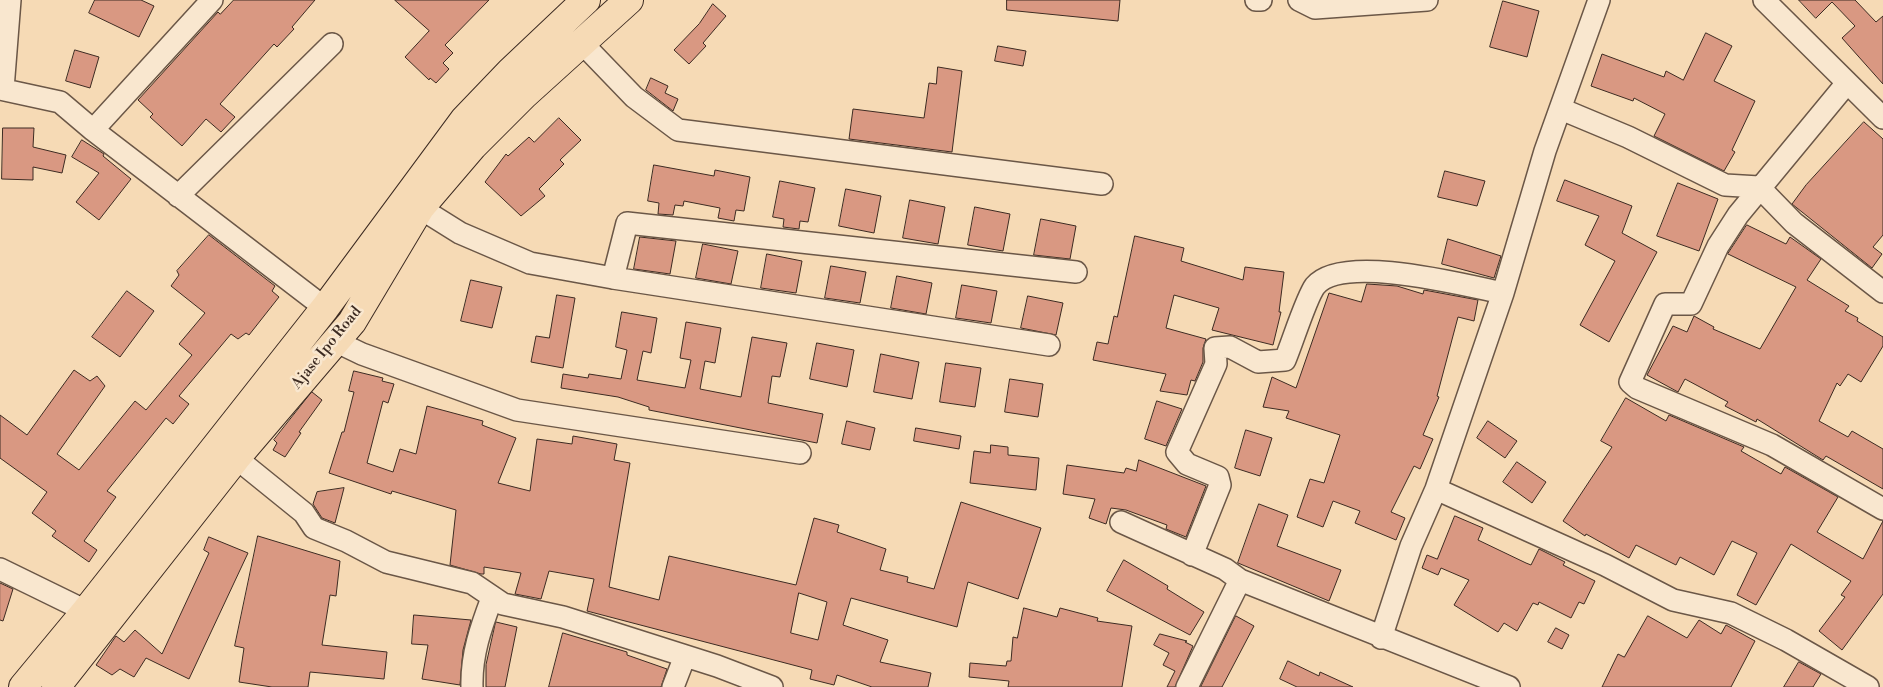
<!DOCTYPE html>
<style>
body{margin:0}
canvas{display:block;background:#f6dab5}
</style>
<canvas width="1883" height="687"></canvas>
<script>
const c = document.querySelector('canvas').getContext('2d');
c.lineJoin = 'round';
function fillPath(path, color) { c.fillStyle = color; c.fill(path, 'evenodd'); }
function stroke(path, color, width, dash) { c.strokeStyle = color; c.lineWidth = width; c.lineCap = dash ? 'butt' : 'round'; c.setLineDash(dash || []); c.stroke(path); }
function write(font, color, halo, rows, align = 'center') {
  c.font = font + ' "Libre Bodoni",serif'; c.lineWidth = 5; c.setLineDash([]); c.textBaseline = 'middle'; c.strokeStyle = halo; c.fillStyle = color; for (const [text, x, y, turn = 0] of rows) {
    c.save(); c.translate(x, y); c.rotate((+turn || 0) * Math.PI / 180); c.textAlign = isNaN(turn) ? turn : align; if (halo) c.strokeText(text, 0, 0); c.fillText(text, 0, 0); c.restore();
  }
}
const building = new Path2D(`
 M95,0H141L154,6L139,37L89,13Z
 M234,0H315L292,27L294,29L277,47L274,44L220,104L235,117L221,132L206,119L182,146L150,117L153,114L138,100L218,12L220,14Z
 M395,0H489L445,45L453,53L443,63L449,69L436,83L430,78L429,80L405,57L429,31Z
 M1007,0H1120L1118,21L1007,10Z
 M1799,0H1855L1876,22L1883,16V84L1842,38L1855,26L1832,2L1816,18Z
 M1503,1L1539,11L1527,57L1490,47Z
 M713,4L726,16L703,43L706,46L689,64L674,50L699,24Z
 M1706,33L1732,46L1714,81L1755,101L1732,150L1735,152L1724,171L1654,136L1665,114L1634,98L1633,101L1591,86L1602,54L1664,77L1666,71L1683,80Z
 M998,46L1026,51L1023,66L995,61Z
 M75,50L99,57L90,88L66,81Z
 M938,67L962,71L952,152L849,139L853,109L924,118L929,83L936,84Z
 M651,78L668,86L665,93L678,99L673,111L646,90Z
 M559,118L581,140L560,160L564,164L539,189L545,196L521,216L485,182L506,154L508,156L529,137L534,142Z
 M1864,122L1883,139V235L1873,247L1882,254L1872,268L1792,204L1806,185Z
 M3,128H34L33,147L66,155L62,173L33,167V180L2,179Z
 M82,140L104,154L103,156L131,179L99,220L76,202L99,173L72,157Z
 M654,165L714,176L715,170L750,177L744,211L736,210L734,221L718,218L720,208L684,201L683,206L675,205L673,215L658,214L659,203L648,201Z
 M1445,171L1485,181L1477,206L1438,197Z
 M1565,180L1632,206L1622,233L1657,252L1609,342L1580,325L1615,261L1585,245L1599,216L1557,201Z
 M780,181L815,188L808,222L800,221L799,229L783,227L784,219L773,217Z
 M1678,183L1718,199L1699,251L1657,236Z
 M846,189L881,196L874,233L839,226Z
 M910,200L945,207L938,244L903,238Z
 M975,207L1010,214L1003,251L968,245Z
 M1041,219L1076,226L1070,259L1034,255Z
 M1747,225L1786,244L1790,237L1821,259L1807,280L1849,306L1845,311L1858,318L1857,321L1883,337V346L1861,382L1848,374L1840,386L1837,383L1819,421L1848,437L1852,431L1883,449V489L1826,456L1823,460L1757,419L1756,422L1725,406L1728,402L1685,379L1678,392L1647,375L1673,326L1687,332L1694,316L1714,327L1713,329L1760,349L1796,287L1728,254Z
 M209,235L275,286L272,291L279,297L249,335L246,333L238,339L231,334L179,396L189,404L173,424L166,418L107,491L116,497L84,541L97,550L89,562L52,536L56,531L32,513L47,492L0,458V415L27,435L74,370L90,381L97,376L105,386L57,454L79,470L135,401L146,410L192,355L179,344L205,313L171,286L179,275L177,271Z
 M1135,236L1184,248L1181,261L1243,280L1245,267L1284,272L1279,312H1281L1273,345L1212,330L1219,308L1174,295L1166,328L1206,339L1203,348V362L1195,381L1191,380L1187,395L1160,391L1166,374L1093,360L1097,342L1108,344L1114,316L1117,317Z
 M640,237L676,241L670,274L634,269Z
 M1448,239L1501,256L1494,278L1442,264Z
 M703,244L738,251L731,284L696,278Z
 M767,254L802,261L796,293L761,288Z
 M831,266L866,272L860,303L825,298Z
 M897,276L932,283L926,314L891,308Z
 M471,280L502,287L492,328L461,321Z
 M1367,284L1397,286L1423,294L1424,290L1478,300L1474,321L1458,317L1437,396L1439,397L1423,435L1433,439L1420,469L1414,466L1391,512L1405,518L1396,540L1355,523L1360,511L1333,501L1323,527L1297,517L1310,479L1324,483L1340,435L1286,418L1289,411L1263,407L1272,377L1296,388L1329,293L1361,302Z
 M962,285L997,291L991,323L956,318Z
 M127,291L154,311L120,357L92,337Z
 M557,295L575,298L563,368L531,362L536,336L549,338Z
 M1028,296L1063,303L1056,335L1021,328Z
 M622,312L657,318L651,353L643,351L637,380L685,388L691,360L680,358L686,322L721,328L715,363L705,361L700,389L741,397L752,337L787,343L780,377L772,376L768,403L823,414L817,443L649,410V407L618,397L561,388L563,374L588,378L589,374L621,379L627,350L616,347Z
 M817,343L854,350L847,387L810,379Z
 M881,354L919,362L912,399L874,392Z
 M946,363L981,368L975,407L940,402Z
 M354,371L383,378L382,381L394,384L388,403L383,401L367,463L393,472L400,449L416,454L427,406L483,421L482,425L516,438L498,483L530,491L537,439L572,444L573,436L617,444L614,460L630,463L609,587L659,600L669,556L796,585L814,518L839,525L837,532L886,549L880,570L908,577L907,582L934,589L961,502L1041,528L1018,599L968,582L957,627L851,598L843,625L888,640L880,662L931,673L928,687H872L837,675L834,685L810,679L812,670L587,611L594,579L549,571L541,599L515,594L521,573L484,567V574H481L450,565L456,510L392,491L391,494L329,473L342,432H344L354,392L349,391ZM799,593L827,602L818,640L791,633Z
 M1010,379L1043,384L1038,417L1005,412Z
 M312,392L322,400L299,432L301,433L285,457L273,450L277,443L274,440Z
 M1626,398L1666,421L1669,415L1744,447L1741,451L1781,474L1785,467L1838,497L1817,532L1863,559L1883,521V594L1842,650L1819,631L1845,597L1841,595L1851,581L1791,544L1756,605L1737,595L1757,553L1732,541L1714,575L1680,557L1676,565L1636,545L1629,558L1586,534L1585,536L1563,521L1612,447L1601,441Z
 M1157,401L1182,409L1166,446L1145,439Z
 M847,421L875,428L870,450L842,444Z
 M1488,421L1517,441L1505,458L1477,438Z
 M916,428L961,436L959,449L914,441Z
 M1246,430L1272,438L1260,476L1235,468Z
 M991,445L1008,447V455L1039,458L1036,490L970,483L974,451L990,453Z
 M1139,460L1206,486L1186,537L1166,529L1167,525L1126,510L1111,508L1106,524L1089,518L1095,499L1063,494L1067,465L1124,473L1126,468L1136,471Z
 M1517,462L1546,482L1532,503L1503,482Z
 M344,488L335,523L322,518L313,504L317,492Z
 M1259,504L1288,515L1277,546L1341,570L1329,601L1238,563Z
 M1455,516L1483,528L1478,540L1526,563L1531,565L1539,549L1565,562L1563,565L1595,581L1584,604L1579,602L1571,618L1539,602L1538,605L1533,603L1517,631L1504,623L1498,632L1454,605L1469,580L1441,568L1438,575L1422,568L1427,555L1437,559Z
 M258,536L340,561L336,596L330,595L322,645L387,652L384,679L310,672L308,687H272L239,682L244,648L235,646Z
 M209,537L248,553L189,679L146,658L134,677L120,669L112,675L96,665L116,636L124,642L135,630L162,654L209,553L204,550Z
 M1124,560L1168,586L1167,589L1204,612L1190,635L1107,591Z
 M0,583L13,589L3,621L0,620Z
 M1024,608L1057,617L1060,608L1098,618L1097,621L1132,626L1122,687H1008L1009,681L969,677L970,663L1006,666L1007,661H1011L1013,637L1017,638Z
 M414,615L471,620L463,650L460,685L422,679L428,645L412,644Z
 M1236,616L1254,626L1222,687H1201Z
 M1648,616L1687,638L1699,620L1721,634L1726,625L1755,641L1731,687H1602L1618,654L1624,657Z
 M496,622L517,627L505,687H486V665Z
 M1556,628L1569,635L1562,649L1548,642Z
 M563,633L627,652V655L667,669L661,687H549Z
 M1160,634L1187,641L1185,642L1193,646L1175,687H1167L1175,671L1163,665L1169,653L1154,645Z
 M1288,661L1319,676L1320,672L1353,687H1297L1280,679Z
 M1799,662L1821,674L1813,687H1784Z`);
fillPath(building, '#d99882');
stroke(building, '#3d2b22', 1);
const minor = new Path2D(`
 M1256,0H1261
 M1299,0L1315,8L1427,0
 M1764,0L1883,118
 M581,42L634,97L678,130L1102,184
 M1847,83L1738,215L1718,246L1691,304H1665L1630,382L1637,388L1772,445L1883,509
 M0,89L60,102L93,130L325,308
 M3,89L10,0
 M1561,109L1628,137L1725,185L1759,187L1794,223L1883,292
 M93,130L212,0
 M178,196L332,44
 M420,208L460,233L530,263L613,278L1049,345
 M613,278L627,223L1076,272
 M335,341L362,354L517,410L800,453
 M236,458L304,513L314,528L346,541L386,562L472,583L503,604L563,617L717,666L772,687
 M1436,489L1605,565L1673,600L1731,613L1786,640L1868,687
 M1121,522L1225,569L1240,580L1509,687
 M1192,555L1220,485L1218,477L1187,464L1177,452L1216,364L1215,348L1230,347L1258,362L1285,360C1292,344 1306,298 1315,286C1342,253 1464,285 1503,293
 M0,569L86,611L97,620
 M1381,638L1411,546L1436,489L1503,293L1545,151L1599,0
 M472,687C471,655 481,627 492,598
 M673,687L685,656
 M1187,687L1240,580`);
const highway = new Path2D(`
 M23,687L86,611L325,308L464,120L510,72L586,0
 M56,687L236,458L352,322L420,208L473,146L524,95L629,0`);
stroke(minor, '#6b5747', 24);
stroke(highway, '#3d2b22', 30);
stroke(minor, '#f9e7cf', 21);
stroke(highway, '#f6dab5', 28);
write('15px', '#3d2b22', '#f9e7cf', [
 ["Ajase Ipo Road",327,348,-51]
]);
</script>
